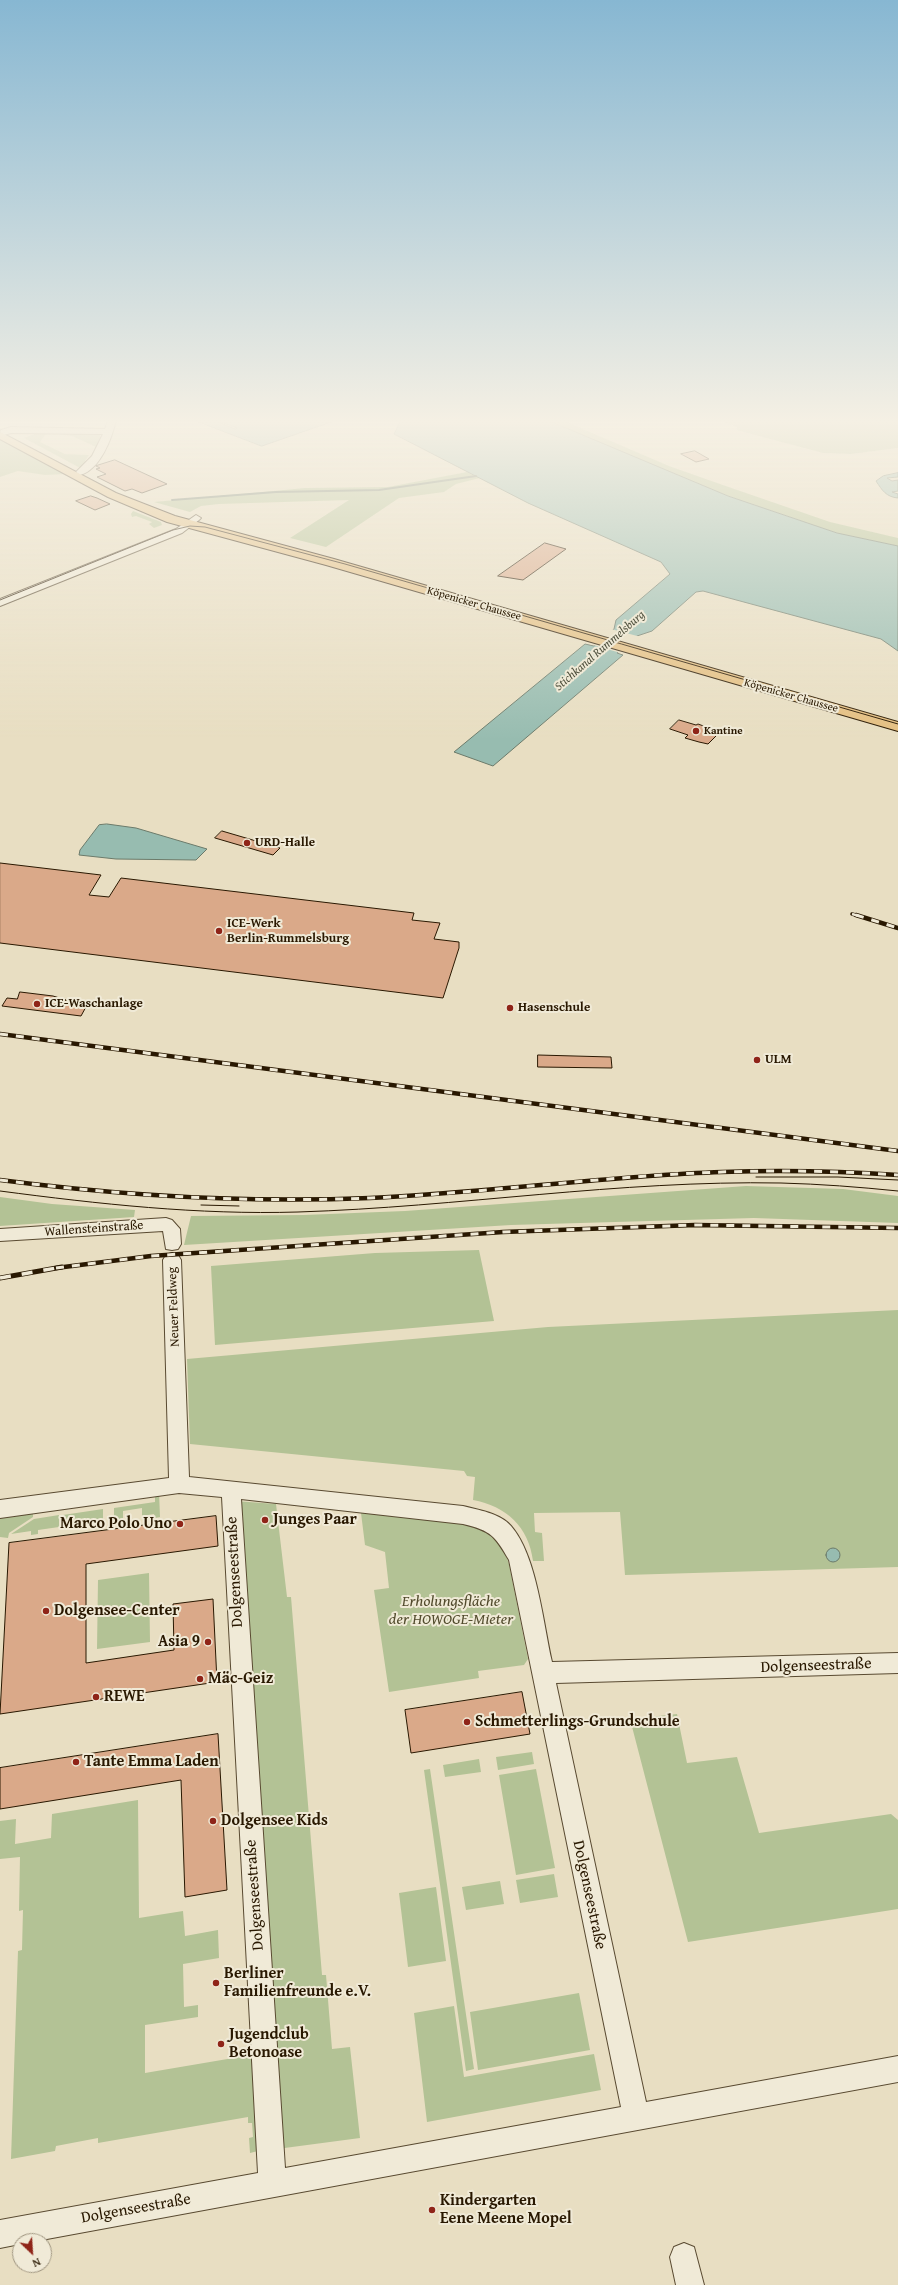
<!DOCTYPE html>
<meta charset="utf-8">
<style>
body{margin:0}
#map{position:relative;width:898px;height:2285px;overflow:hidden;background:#e8dec2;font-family:"Gentium Book Plus",serif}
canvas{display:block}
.north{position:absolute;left:12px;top:2233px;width:40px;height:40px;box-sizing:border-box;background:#f0ead7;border:1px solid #a09681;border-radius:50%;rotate:155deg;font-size:11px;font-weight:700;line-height:16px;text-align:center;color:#291801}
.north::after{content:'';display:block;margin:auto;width:14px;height:18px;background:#8f2418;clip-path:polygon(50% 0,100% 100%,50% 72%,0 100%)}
</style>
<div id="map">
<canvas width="898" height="2285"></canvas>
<div class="north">N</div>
</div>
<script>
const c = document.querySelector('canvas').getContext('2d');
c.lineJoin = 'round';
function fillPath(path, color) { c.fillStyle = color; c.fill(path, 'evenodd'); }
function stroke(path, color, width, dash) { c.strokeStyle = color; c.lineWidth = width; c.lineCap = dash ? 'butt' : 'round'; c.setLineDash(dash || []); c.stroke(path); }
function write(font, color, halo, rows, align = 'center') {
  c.font = font + ' "Gentium Book Plus",serif'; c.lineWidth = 4; c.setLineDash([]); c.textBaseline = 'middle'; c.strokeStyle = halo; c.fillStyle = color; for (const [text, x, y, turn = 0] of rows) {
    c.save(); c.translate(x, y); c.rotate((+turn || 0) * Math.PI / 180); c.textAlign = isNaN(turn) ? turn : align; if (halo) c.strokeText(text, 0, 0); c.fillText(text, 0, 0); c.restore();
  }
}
fillPath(new Path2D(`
 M542,420H562L669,466L720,484L830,522L898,538V546L837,533L728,496Z
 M720,420H898V448L851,454L823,453L740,431L737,430V427Z
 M37,433L51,434L45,435L40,442L65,454L89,455L85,461H89L82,469L24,438Z
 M61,433L100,434V438H102L96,447L72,436L58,434Z
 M0,439L66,474L45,475L18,471L0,477Z
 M467,472L480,478L456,484L444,492L399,498L326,547L290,538L349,500L219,504L201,506L190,512L154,502L305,488L388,487Z
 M133,511L161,522L162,525L154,528L149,524L152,522L136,516L132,517L131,514Z
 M746,1186L843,1189L898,1196V1223L754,1218L511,1225L184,1245L191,1216L304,1215L405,1211Z
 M0,1197L52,1204L135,1210L134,1217L0,1226Z
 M479,1250L494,1321L215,1345L211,1266L375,1253Z
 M898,1310V1567L625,1575L620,1512L534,1513L535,1532L542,1533L544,1561H533C529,1527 506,1506 473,1500L475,1477L467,1476L464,1471L190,1444L187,1359L548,1327Z
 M159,1492L160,1517L155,1518L154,1514L142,1516V1508L123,1511V1519L114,1520V1508L155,1502V1493Z
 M235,1501L276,1504L287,1597H291L322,1975H326L332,2049L350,2047L360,2138L277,2149Z
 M33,1509V1517L9,1533L8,1538L0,1537V1514Z
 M103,1509V1525L96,1526L95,1522L73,1525L72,1529H63V1515Z
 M361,1513C388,1516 473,1520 491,1533C500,1540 506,1553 509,1564L528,1659L524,1665L478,1671L479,1678L389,1692L374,1590L389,1588L385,1552L365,1545Z
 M59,1515V1527L38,1530V1534L31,1535V1531L11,1534L34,1519Z
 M149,1573L150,1642L97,1649L98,1580Z
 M677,1714L687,1763L737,1757L759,1833L891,1814L898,1820V1909L688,1942L630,1719Z
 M532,1752L534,1764L498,1770L496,1757Z
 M479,1759L481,1772L445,1777L443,1765Z
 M430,1769L474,2069L466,2071L424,1770Z
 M536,1769L555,1868L516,1875L499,1775Z
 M138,1800L139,1918L183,1911L185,1936L218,1930L219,1958L183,1964L184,2007L198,2005V2017L145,2025V2073L257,2054L262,2150L250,2153L249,2138L253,2137L252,2123H248V2117L98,2143V2138L56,2146L55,2151L11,2159L18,1951L22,1950L23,1910L19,1911L20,1857L0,1859V1821L16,1819L15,1844L51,1838L52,1814Z
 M554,1874L558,1897L520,1903L516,1880Z
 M500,1881L504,1904L466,1910L462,1887Z
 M436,1887L446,1961L408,1967L399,1893Z
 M579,1993L590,2050L478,2070L470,2012Z
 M454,2006L464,2077L594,2054L601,2090L427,2122L414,2013Z`), '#b3c295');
const water = new Path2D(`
 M194,420H213L235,429L237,428L219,421L337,420L262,446Z
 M396,420H547L728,496L837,533L898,546V651L881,639L703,591L696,592L652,631L637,636L617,653L623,655L493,766L454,752L585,644L594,646L614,629L616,620L670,574L661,562L528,503L394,434L400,422Z
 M898,473V477L887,478L892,481L898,480V491L892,492L898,494V498C886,497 882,490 876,481L883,476Z
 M107,824L136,828L207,849L196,860L116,859L79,855L80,850L99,825Z
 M826 1555a7 7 0 1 1 14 0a7 7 0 1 1-14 0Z`);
fillPath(water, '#97bcb0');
stroke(water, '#6b7a6a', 1);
fillPath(new Path2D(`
 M611,629L641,637L621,653L624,654L583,642L593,644Z`), '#e8dec2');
stroke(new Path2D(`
 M172,500L276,492L379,490L476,476`), '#6b7a6a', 2);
const building = new Path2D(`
 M695,451L709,459L696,462L681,454Z
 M115,460L167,484L142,493L132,489L125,491L97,477L106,474L96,469L100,468L96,466Z
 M91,496L97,498L110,504L95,510L76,501Z
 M545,543L566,549L523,580L498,576Z
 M679,720L696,725L698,724L720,732L708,744L699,742L685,738L688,735L670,729Z
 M222,831L280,848L273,855L215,838Z
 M0,863L101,875L89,895L109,897L121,878L414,913L412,920L440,923L434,939L459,942V948L443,998L0,943Z
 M20,992L53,996L66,1000L65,1003L87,1005L81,1016L2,1006L7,998L17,999Z
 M538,1055L611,1057L612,1068L538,1067Z
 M216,1516L218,1546L86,1564V1663L174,1650L173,1604L213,1599L217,1682L0,1714L9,1543Z
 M522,1692L530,1734L411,1753L405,1710Z
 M218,1734L227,1890L185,1897L181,1780L0,1809V1768Z`);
fillPath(building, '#daa989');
stroke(building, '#291801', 1);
const minor = new Path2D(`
 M108,420H116C112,438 100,470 80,475L76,472L92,456L103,434L11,433L4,435L0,432L1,430L11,427L105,429Z
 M196,515L201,518L199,520L182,533L0,606V599L176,529Z
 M166,1218L172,1220L180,1229L181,1244L178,1249L172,1250L166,1249L163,1231L0,1241V1229Z
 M172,1253L178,1255L181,1260L189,1477L463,1506C478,1510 500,1513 511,1526C537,1556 543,1623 552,1662L898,1653V1673L556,1683L646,2102L898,2056V2082L36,2241H20V2244L0,2248V2220L258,2173L222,1497L179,1493L0,1518V1500L169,1478L163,1260L166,1255ZM241,1499L463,1524C492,1531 495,1536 509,1560L621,2107L285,2168Z
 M684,2243L694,2247L704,2285H676L670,2257L674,2247Z`);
const major = new Path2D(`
 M0,432L116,493L175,516L334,559L898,722V731L326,565L167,522L108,497L0,439Z`);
stroke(minor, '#594a31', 2);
stroke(major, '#291801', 2);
fillPath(minor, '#f0ead7');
fillPath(major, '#e4bf81');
stroke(new Path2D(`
 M0,600L173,530L190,526L205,527L345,564L898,724
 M756,1177H838L898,1180
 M0,1191C99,1204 198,1215 298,1212C459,1207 619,1180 781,1183C820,1184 859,1187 898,1191
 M201,1205L239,1206`), '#291801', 1);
const railFar2 = new Path2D(`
 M852,914L859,916`);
const railFar1 = new Path2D(`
 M856,915L898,928
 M0,1034L898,1151
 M0,1180C123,1196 246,1203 370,1198C487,1193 604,1176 722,1172C781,1170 839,1171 898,1175
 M56,1268L151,1256L503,1232L695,1225L898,1228`);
const rail = new Path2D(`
 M0,1278L62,1267`);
stroke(railFar2, '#291801', 3.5);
stroke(railFar1, '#291801', 4.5);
stroke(rail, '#291801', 5);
stroke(railFar2, '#f0ead7', 2.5, [7]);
stroke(railFar1, '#f0ead7', 3, [8]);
stroke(rail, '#f0ead7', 3.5, [11]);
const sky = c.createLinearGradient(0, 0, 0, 740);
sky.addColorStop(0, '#87b7d2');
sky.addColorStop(0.57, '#f5f0e4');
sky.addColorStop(1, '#f5f0e400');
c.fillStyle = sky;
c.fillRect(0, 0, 898, 740);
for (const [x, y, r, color] of [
 [696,731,4,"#8f2418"],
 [247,843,4,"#8f2418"],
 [219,931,4,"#8f2418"],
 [37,1004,4,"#8f2418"],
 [510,1008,4,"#8f2418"],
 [757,1060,4,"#8f2418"],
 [265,1520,4,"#8f2418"],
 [180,1524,4,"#8f2418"],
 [46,1611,4,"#8f2418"],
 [208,1642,4,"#8f2418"],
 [200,1679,4,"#8f2418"],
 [96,1697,4,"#8f2418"],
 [467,1722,4,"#8f2418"],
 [76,1762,4,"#8f2418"],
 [213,1821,4,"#8f2418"],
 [216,1983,4,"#8f2418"],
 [221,2044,4,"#8f2418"],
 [432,2210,4,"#8f2418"]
]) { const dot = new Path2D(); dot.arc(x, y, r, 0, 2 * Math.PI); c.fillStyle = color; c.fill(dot); stroke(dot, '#f0ead7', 1.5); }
write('11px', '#291801', '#f0ead7', [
 ["Köpenicker Chaussee",474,604,16],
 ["Köpenicker Chaussee",791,696,16]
]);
write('bold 11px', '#291801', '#f0ead7', [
 ["Kantine",704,731]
], 'left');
write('italic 12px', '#50513e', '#f0ead7', [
 ["Stichkanal Rummelsburg",600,651,-41]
]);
write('bold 13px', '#291801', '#f0ead7', [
 ["URD-Halle",255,843],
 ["ICE-Werk",227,924],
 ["Berlin-Rummelsburg",227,939],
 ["ICE-Waschanlage",45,1004],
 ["Hasenschule",518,1008],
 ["ULM",765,1060]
], 'left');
write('13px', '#291801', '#f0ead7', [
 ["Wallensteinstraße",94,1229,-4],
 ["Neuer Feldweg",174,1307,-92]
]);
write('bold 16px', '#291801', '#f0ead7', [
 ["Junges Paar",273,1520],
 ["Marco Polo Uno",172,1524,"right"],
 ["Dolgensee-Center",54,1611],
 ["Asia 9",200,1642,"right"],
 ["Mäc-Geiz",208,1679],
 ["REWE",104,1697],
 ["Schmetterlings-Grundschule",475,1722],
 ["Tante Emma Laden",84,1762],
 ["Dolgensee Kids",221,1821],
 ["Berliner",224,1974],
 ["Familienfreunde e.V.",224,1992],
 ["Jugendclub",229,2035],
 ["Betonoase",229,2053],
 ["Kindergarten",440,2201],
 ["Eene Meene Mopel",440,2219]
], 'left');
write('16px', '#291801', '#f0ead7', [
 ["Dolgenseestraße",235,1572,-93],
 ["Dolgenseestraße",816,1666,-2],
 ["Dolgenseestraße",255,1895,-94],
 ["Dolgenseestraße",589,1895,78],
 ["Dolgenseestraße",136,2209,-10]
]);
write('italic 16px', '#524b2d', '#f0ead7', [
 ["Erholungsfläche",451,1602],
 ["der HOWOGE-Mieter",451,1620]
]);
</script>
